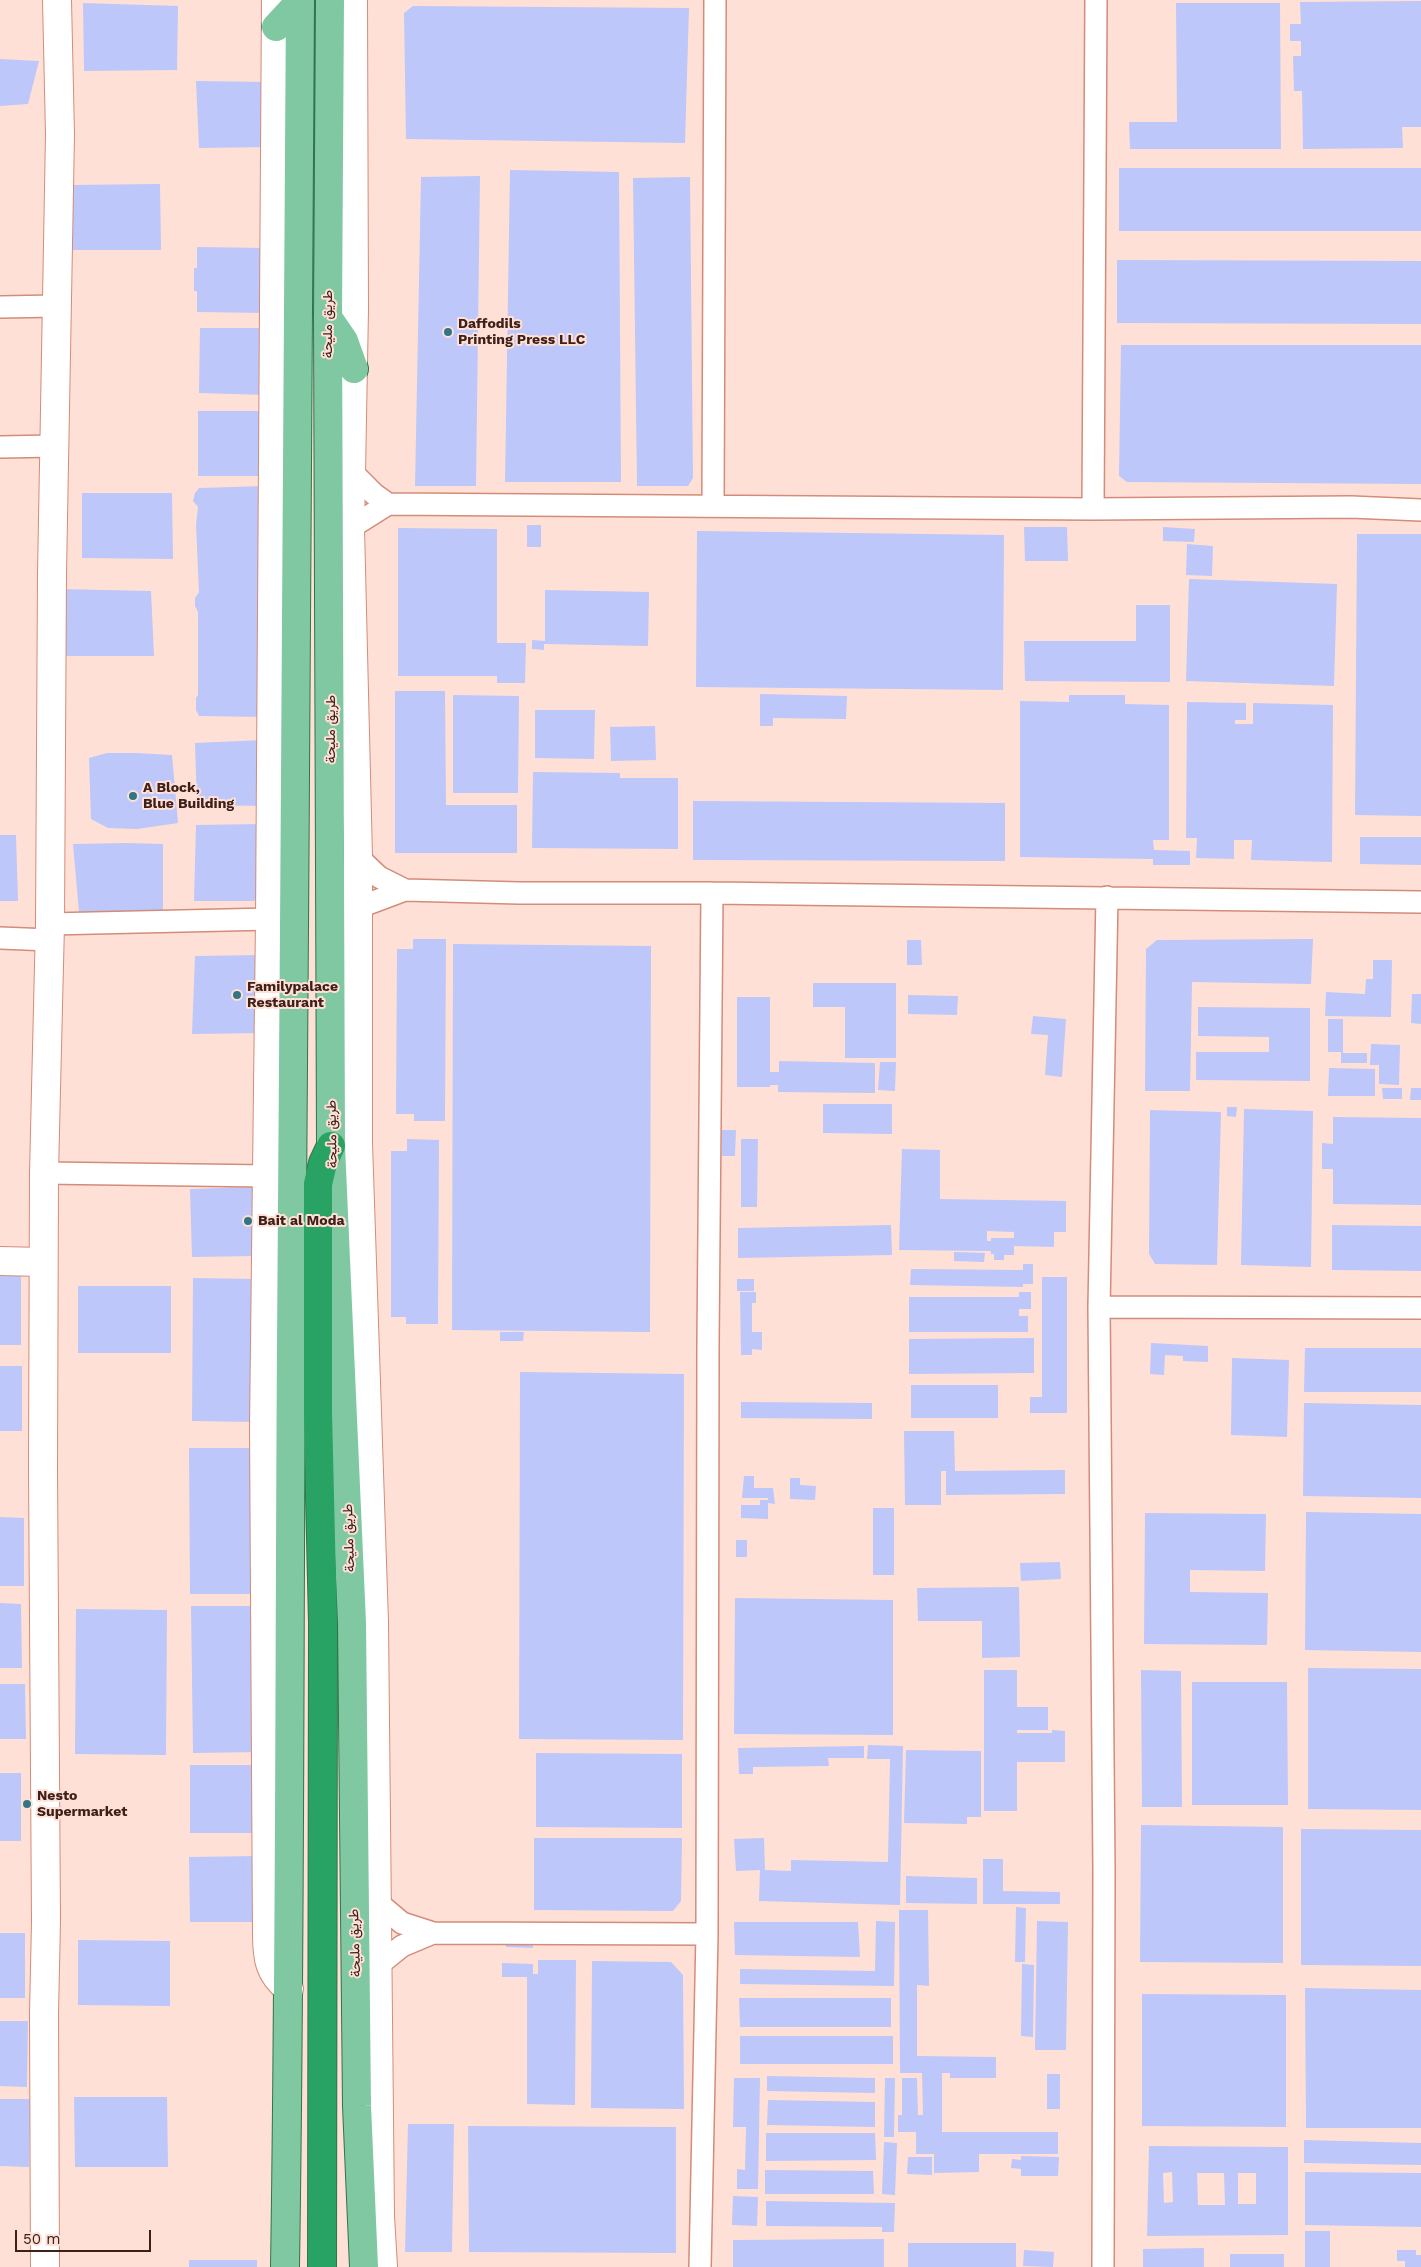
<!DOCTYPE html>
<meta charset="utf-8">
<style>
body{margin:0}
#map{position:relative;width:1421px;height:2267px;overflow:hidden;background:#ffe0d7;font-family:"Work Sans",sans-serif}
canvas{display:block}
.scale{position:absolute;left:15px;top:2230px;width:136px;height:22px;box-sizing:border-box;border:2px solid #3d2019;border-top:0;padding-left:6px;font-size:15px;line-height:18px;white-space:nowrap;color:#3d2019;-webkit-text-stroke:4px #ffe0d7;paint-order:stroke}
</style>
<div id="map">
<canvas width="1421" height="2267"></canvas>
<div class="scale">50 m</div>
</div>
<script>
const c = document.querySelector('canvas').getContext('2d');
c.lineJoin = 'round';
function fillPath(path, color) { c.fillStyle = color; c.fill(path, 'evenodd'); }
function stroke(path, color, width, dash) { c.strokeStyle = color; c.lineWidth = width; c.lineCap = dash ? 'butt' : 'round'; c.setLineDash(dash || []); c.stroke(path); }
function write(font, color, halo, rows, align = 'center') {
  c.font = font + ' "Work Sans",Vazirmatn,sans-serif'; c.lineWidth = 4; c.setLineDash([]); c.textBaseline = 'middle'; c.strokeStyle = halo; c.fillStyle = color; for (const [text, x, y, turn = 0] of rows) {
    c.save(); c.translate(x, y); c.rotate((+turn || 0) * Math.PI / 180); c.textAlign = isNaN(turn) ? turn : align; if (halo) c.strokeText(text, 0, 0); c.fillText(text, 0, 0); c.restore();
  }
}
fillPath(new Path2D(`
 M1421,1V127H1402L1403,148L1303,149L1302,91H1294L1293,56H1301V41H1290V24H1301L1300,2Z
 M83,3L178,6L177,70L84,71Z
 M1176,3H1280L1281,149H1130L1129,122H1177Z
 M413,6L689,8L685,143L406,139L404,13Z
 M0,59L39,61L28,104L0,106Z
 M196,81L267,82L270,147L199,148Z
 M1119,168H1421V231H1119Z
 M510,170L619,172L621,482H505Z
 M480,176L476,486H415L421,177Z
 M690,177L693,478L688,486H637L633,178Z
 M160,184L161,250H70V185Z
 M197,247L267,248V313L197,312V291H194V268H197Z
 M1117,260L1421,261V324L1117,323Z
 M200,328H269L266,395L199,393Z
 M1121,345H1421V484L1127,482L1119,476Z
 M198,411H265V476H198Z
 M265,486V717L199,716L196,710V698L198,695V612L195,606V598L199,592L196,525L198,507L193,501L195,493L199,488Z
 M82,493H172L173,559L82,558Z
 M527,525H541V547H527Z
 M1024,527H1067L1068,561H1025Z
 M1163,527L1195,529L1194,542L1163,541Z
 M398,528L497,529V643H526L525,683H497V676H398Z
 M697,531L1004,535L1003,690L696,687Z
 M1357,534H1421V816L1355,815Z
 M1187,544L1213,546L1212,576L1186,575Z
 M1189,579L1337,584L1334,686L1186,681Z
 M59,589L151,591L154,656H60Z
 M545,590L649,592L648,646L544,644V650L532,649V640L545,641Z
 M1136,605H1170V682L1025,681L1024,641H1136Z
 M395,691H445L446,805H517V853H395Z
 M760,694L847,696L846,719L773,718V726H760Z
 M453,695L519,696L518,793H453Z
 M1069,695H1125V704L1169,705V840H1153L1154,850L1190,851V865H1153V859L1020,857V701L1069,702Z
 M1187,702L1246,703V720H1235V724H1253V703L1333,705L1332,862L1251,860L1252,840H1234V859L1196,858L1197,838H1186Z
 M535,710H595L594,759L535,758Z
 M655,726L656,760L611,761L610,727Z
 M264,740L267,806L197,805L195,743Z
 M107,753H136L172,755L178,823L137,829L108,828L91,819L89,758Z
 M533,772L620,773V778H678V849L532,848Z
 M693,801L1005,803V861L693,860Z
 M262,824L264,891L254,901H194L196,825Z
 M0,835H16L18,901H0Z
 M1360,837H1421V865L1360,864Z
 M126,843L163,844V911L142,915L79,912L73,844Z
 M413,939H446L445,1121H414V1114H396L397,949H413Z
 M1313,939L1311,984L1192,982L1190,1091H1145L1146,949L1157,940Z
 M907,940H921L922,965H907Z
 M453,944L651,946L650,1332L452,1330Z
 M261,955V1033L192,1034L195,956Z
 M1373,960H1392L1391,1017L1325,1016L1326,992L1365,994L1366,979H1373Z
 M813,983H896V1058H845V1007H813Z
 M1412,994H1421V1024L1411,1023Z
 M908,995L958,996L957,1015L908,1014Z
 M737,997H770V1072H779V1061L875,1063V1093L778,1092V1085H770V1087H737Z
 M1198,1007L1310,1008V1081L1196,1080V1052H1269V1037L1198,1036Z
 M1033,1016L1066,1019L1062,1077L1045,1075L1048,1035L1031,1034Z
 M1328,1019H1343V1053H1367V1063H1341V1052H1328Z
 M1371,1044L1400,1045L1399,1085L1379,1084V1065H1370Z
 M880,1062H896L895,1091L878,1090Z
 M1329,1068L1375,1069V1096H1328Z
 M1382,1088H1402V1099H1383Z
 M1411,1088H1421V1100H1410Z
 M823,1104H892V1134L823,1133Z
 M1227,1107H1237L1236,1117L1227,1116Z
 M1244,1109L1313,1111L1311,1267L1241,1265Z
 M1150,1110L1221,1112L1217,1265L1155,1264L1149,1254Z
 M1333,1117L1421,1118V1205L1333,1204V1169H1322V1143L1333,1144Z
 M722,1130H736L735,1156H722Z
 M407,1139L439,1140L438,1324H406V1317H391V1151H407Z
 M741,1139H758L757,1207H741Z
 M902,1149L940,1150V1199L1066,1201V1232H1054V1247L1014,1246V1255H1004V1260H994V1254H991V1251L899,1250ZM987,1231L1014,1232V1238H991V1241H987Z
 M255,1187L256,1256L192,1257L190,1189Z
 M891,1225L892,1255L738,1258V1228Z
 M1332,1225L1421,1226V1271L1332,1270Z
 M954,1252L985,1253L984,1262L954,1261Z
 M1023,1264H1033V1284H1023V1287L910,1285L911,1269L1023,1270Z
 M0,1267H21V1345H0Z
 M1042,1277H1067V1413H1030V1397H1042Z
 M193,1278L257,1279L256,1422L192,1421Z
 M737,1279H754V1291H737Z
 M78,1286H171V1353H78Z
 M740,1292H756V1303H752V1332H762V1350L752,1349V1355H741Z
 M1019,1292H1031V1309H1019V1316H1028V1332H909V1297H1019Z
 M500,1332H524L523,1341H500Z
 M1034,1338V1373L909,1374V1339Z
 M1151,1343L1208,1346V1362L1183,1361V1356L1165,1355L1164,1375L1150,1374Z
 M1305,1348H1421V1392H1304Z
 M1232,1358L1289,1360L1287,1437L1231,1435Z
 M0,1366H22V1431H0Z
 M520,1372L684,1374L683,1740L519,1739Z
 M911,1385H998V1418H911Z
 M741,1402L872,1403V1419L741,1418Z
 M1304,1403L1421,1405V1498L1303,1496Z
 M904,1431H954L955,1471L1065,1470V1494L946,1495V1471H941V1505H905Z
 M189,1448H258L259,1594H190Z
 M744,1476H754V1488H773L775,1504L768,1503V1519L741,1518V1505H760V1500H768V1498H742Z
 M790,1478H800V1485L816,1486L815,1500L790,1499Z
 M873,1508H894V1575H873Z
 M1306,1512L1421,1514V1652L1305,1650Z
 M1145,1513L1266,1514L1265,1571L1190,1570V1592L1268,1593L1267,1645L1144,1644Z
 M0,1517L24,1518V1586H0Z
 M736,1540H747V1557H736Z
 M1060,1562L1061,1579L1021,1581L1020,1563Z
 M1019,1587L1020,1657L982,1658V1621H918L917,1588Z
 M735,1598L893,1600V1735L734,1734Z
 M0,1603L21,1604L22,1668H0Z
 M191,1606H260L262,1752L193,1753Z
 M76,1609L167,1610L166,1755L75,1754Z
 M1308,1668L1421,1669V1810L1308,1809Z
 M984,1670H1017V1707H1048V1730H1017V1733H1052V1730L1065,1731V1762H1017V1811H984Z
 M1141,1670L1181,1671L1182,1807H1142Z
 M1192,1682H1287L1288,1805H1192Z
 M0,1684H25L26,1739H0Z
 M868,1745L903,1746L900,1905L759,1901L760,1870L736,1871L734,1839L764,1838L765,1870L791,1871V1860L888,1862L890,1759H867Z
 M864,1746V1758H828L829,1766L753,1767V1774H739L738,1748Z
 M906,1750L981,1751V1817H967V1824L904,1823Z
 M536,1753L682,1754V1828L536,1827Z
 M190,1765H259V1833H190Z
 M0,1773H21V1841H0Z
 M1141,1825L1283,1827V1963L1140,1962Z
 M1301,1829L1421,1830V1966L1301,1965Z
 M534,1838H682L681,1901L673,1911L534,1910Z
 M257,1856L258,1922H190L189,1857Z
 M983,1859H1003V1891L1060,1892V1904H983Z
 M906,1876L977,1878V1904L906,1903Z
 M1016,1907L1026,1908L1025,1962H1015Z
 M899,1910H928L929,1986L917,1985V2056L996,2057V2078H950V2073H942V2132H1058V2154H979V2172L934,2173V2154H916V2132H898V2115H902V2078H917L918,2115H923L922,2073H900Z
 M876,1921L895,1922L894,1986L740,1984V1969L875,1971Z
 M1037,1921L1068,1922L1066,2050H1035Z
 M734,1922H858L860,1957L735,1955Z
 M0,1933H25V1998H0Z
 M78,1940L170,1941V2006L78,2005Z
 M506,1940L533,1941V1948L506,1947Z
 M538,1960H576L575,2105L527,2104V1977H502V1963L533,1964V1974H538Z
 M592,1961L671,1962L683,1975L684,2109L591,2108Z
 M1022,1964L1034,1965L1033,2037L1021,2036Z
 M1305,1988L1421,1990V2128H1306Z
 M1142,1994L1286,1995V2127L1142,2126Z
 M739,1998H891V2027H740Z
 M0,2021H28L27,2087L0,2086Z
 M740,2036H893V2064H740Z
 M1047,2074H1060V2109H1047Z
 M767,2076L875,2078V2093L767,2091Z
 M734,2078H760L758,2189H737V2169L745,2170L746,2127H733Z
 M885,2078H895L894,2137H884Z
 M74,2097H167L168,2167H75Z
 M0,2099H30L29,2167L0,2166Z
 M768,2100L875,2102V2127L767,2125Z
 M408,2124H454L452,2252H405Z
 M468,2126L676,2127V2253L469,2252Z
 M766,2133H875L876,2160L766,2161Z
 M1304,2140L1421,2143V2165L1304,2163Z
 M884,2142L897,2143L895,2195L882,2194Z
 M1149,2146L1288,2147V2235L1147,2236ZM1172,2172L1173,2202L1164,2203L1163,2173ZM1197,2173H1224L1225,2205H1198ZM1238,2173H1256V2204H1238Z
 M1021,2156L1059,2157L1058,2176H1021V2169L1011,2168L1012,2159L1021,2160Z
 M908,2157H932V2175L907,2174Z
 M765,2170L873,2171L874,2194H765Z
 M1305,2172L1421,2173V2227L1305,2225Z
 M733,2196L758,2197L757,2226L732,2225Z
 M766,2201L895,2203L894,2232H882V2227L766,2226Z
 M1305,2231H1330V2267H1305Z
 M884,2239V2267H733V2240Z
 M908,2243H1016V2267H908Z
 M1204,2248V2267H1143V2249Z
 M1024,2250L1054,2252L1053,2267L1023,2266Z
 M1397,2250H1416V2255H1421V2267H1405V2261H1397Z
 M1230,2254H1284V2267H1230Z
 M189,2260H257V2267H189Z`), '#bdc7fa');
const minor = new Path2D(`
 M0,307L57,306
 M0,447L55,446
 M350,470L374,494L388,504
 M713,506L715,0
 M1093,509L1096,0
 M350,528L388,504L1093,509L1351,507L1421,510
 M358,857L379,877L405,890
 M357,908L405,890L519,893H712L1421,902
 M50,924L270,919
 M0,938L50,940
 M44,1173L267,1176
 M1099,1307L1421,1308
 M377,1902L402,1923L433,1933L707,1934
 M376,1967L402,1946L433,1933
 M700,2267L707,1934L708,1343L712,893
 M1103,2267L1104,1870L1099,1307L1107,897`);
const tertiary = new Path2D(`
 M276,0L270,919L264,1427L267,1934C267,1958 269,1974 289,1989
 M353,0L354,309L350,528L358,857V1143L374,1622L380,2216L383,2267
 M0,1261L43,1262
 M45,2267L44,2013L46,1922L43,1469L44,1173L50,924L52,574L60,134L57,0`);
const primary = new Path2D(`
 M330,0L328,317L331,1146L352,1623L357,2106L364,2267
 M276,27L300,1
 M329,319L344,341L354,369
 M285,2267C290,1959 289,1652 291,1344C294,896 298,448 300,0`);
const motorway = new Path2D(`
 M322,2267L323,1623L318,1412V1184L323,1163L331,1146`);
stroke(minor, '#d38c79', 24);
stroke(tertiary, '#d38c79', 30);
stroke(primary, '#30754a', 30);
stroke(motorway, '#30754a', 30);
stroke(minor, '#fff', 21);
stroke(tertiary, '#fff', 28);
stroke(primary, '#7fc8a2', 28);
stroke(motorway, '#29a364', 28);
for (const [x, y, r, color] of [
 [448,332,5,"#327685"],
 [133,796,5,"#327685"],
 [237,995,5,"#327685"],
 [248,1221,5,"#327685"],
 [27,1804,5,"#327685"]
]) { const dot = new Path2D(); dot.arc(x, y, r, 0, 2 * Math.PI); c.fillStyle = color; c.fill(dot); stroke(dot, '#ffe0d7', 2); }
write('14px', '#3d2019', '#ffe0d7', [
 ["طريق مليحة",328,324,-90],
 ["طريق مليحة",331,729,-90],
 ["طريق مليحة",332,1134,-91],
 ["طريق مليحة",349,1538,-92],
 ["طريق مليحة",355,1943,-92]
]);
write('bold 14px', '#3d2019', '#ffe0d7', [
 ["Daffodils",458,324],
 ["Printing Press LLC",458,340],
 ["A Block,",143,788],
 ["Blue Building",143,804],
 ["Familypalace",247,987],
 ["Restaurant",247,1003],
 ["Bait al Moda",258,1221],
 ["Nesto",37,1796],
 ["Supermarket",37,1812]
], 'left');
</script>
